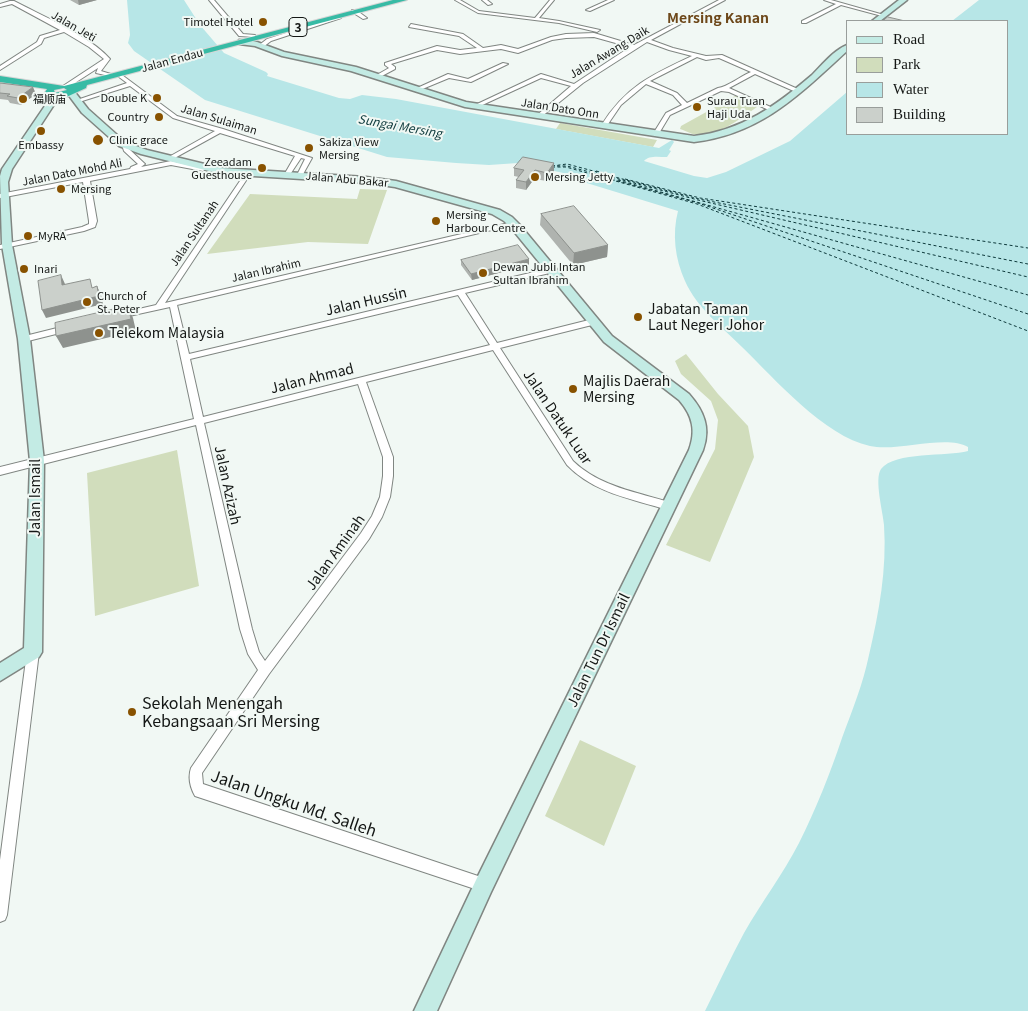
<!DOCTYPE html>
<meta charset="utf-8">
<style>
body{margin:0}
#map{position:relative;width:1028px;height:1011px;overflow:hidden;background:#f1f8f4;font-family:Georgia,serif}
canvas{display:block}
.legend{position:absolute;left:846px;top:20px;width:162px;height:115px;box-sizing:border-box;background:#f1f8f4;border:1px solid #999e9b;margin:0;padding:6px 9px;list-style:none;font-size:15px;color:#141715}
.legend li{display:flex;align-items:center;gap:10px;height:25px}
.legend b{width:25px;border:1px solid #999e9b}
</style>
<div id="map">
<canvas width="1028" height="1011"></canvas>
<ul class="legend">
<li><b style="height:6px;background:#c3ebe4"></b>Road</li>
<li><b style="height:14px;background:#d1ddbc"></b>Park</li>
<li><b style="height:14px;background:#b7e6e7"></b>Water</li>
<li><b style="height:14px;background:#cbd0cb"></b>Building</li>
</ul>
</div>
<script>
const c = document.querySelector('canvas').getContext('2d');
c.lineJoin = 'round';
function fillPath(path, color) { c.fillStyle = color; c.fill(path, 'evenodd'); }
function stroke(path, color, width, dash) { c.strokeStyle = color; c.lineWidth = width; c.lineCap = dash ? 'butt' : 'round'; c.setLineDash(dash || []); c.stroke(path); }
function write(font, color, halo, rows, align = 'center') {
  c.font = font + ' Georgia,"Noto Sans SC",serif'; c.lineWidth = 4; c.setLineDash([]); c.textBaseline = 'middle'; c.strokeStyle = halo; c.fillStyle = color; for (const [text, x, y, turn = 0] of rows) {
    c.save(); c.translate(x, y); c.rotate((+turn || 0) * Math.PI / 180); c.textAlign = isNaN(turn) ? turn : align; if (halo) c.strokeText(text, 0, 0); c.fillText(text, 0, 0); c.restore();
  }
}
fillPath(new Path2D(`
 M737,95L760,105C742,117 721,135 699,135C693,135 686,131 680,129L681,126Z
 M560,123L657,140L653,147L556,129Z
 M360,189L387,190L368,244L308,242L207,254L250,194L357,199Z
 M686,354L718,394L748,426L754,457L710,562L666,545L715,449L718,420L711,401L681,374L675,361Z
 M177,450L199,586L95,616L87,473Z
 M580,740L636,766L604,846L545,816Z`), '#d1ddbc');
fillPath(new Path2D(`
 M127,0H184L200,25L224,53L266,72L268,74L267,76L339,98L350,99L362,95L396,99L659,148L672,140L674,142L669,150L671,151L667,157C659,157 649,155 644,161L694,176L707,178L726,172L790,141L847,92V134H1007V21H952L979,0H1028V1011H705C718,985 730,959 744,933C761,903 783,874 799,843C816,809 830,774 842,738C852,711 863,684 869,655C879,612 887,570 884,525C883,512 874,479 881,469C895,451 947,457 968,451V447C946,434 898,452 870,446C824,436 775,379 742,347C722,327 697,308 685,281C675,259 672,234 678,211L577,180V176L518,163L489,165L456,163L387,157L205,100L134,51L128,43L130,35Z`), '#b7e6e7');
stroke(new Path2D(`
 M552,166L567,164L597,172
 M557,166H567L597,174
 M552,167H566L697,204L1028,331
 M596,171L612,175
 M596,173L698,200L1028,277
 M596,175L698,203L1028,314
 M611,176L699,199L1028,264
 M625,179L700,198L1028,248
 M618,180L1028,295`), '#0e3a3c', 1, [3, 2.5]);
const street = new Path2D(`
 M209,0H214L243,34L255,35V37L239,36Z
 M455,0H460L479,11L535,18L550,0H554L539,18L559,21L600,30L597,32L559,23L478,13Z
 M482,0H487L492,4L488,5Z
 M608,0H614L590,11L586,10Z
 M719,0H725L651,40L673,48L706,56L722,55L800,90V92H796L755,74L729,88L775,109V111H771L729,92L721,91L670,115L658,135L656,136L653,134L666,113L682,105L673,95L646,84L621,105L606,127H602L601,126C625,87 651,75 692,56L669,50L647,42L583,83L541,117L536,116L571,86L541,78L478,107L473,106L541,74L574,84L630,47L594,37L566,38L552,40L518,53L501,49L460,54L437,50L391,64L395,67V69L380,77L375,76L389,68L385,65V63L437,46L460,50L477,48L459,36L409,27L411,24L463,34L483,48L501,45L518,49L551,37L566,34L594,33L634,45ZM697,57L706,60L719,58L751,72C741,76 727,87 718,88L687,103L677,93L650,81Z
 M824,0H831L884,15L882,16L841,5L806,23H802V21L836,4Z
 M10,1H14C42,16 89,35 110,59L101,71L114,75V77L96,73L98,68L67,88H63V86L104,59L89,47L64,32L44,38L41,44L0,70V66L37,42L40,36L60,30L12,4L0,7V4Z
 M352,10H356L367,18L363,19L352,12Z
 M337,17L341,18L271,41L263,47L258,46L267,39Z
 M503,63L508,64L471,82L449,78L420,90L415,89L448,74L468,79Z
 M122,75L177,116L223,129L312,158L302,176L297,175L305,159L301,158L289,176H285L284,175L295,156L220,133L171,160H167V158L215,131L173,118L130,86L79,102L74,101L127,83L119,77Z
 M125,143L128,145L129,149L145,164L141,167L171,161L206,169L203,171L171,165L90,181L97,221L95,227L84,231L0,249V245L82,227L89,224V221L83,182L0,198V194L130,169L131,167L138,164L124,151L122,145Z
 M246,172L251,173L165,303L513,222L517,224L177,305L189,354L551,268H554V272L465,293L497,343L593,319L596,320V324L500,348L573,461C600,487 637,492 672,503L673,506L672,509L668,510C632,499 594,493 567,465L493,350L366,382L393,457V476L390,497L382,517L369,539L269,674L202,773L203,784L484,878L489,880L491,885L489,890L484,892L195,796C190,787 188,777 191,768L258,670L248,654L240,629L196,425L0,475V467L194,419L170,307L120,318L116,316L117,314L156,305ZM458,295L490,345L203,417L190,359ZM358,384L383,457V476L380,497L372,516L361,533L265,661L259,652L252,629L204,423Z
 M69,325L73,328L72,330L24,342L20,339L21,337Z
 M33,647L37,648L39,652L7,915L5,920L0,922V860L27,652L29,648Z`);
const secondary = new Path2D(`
 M899,0H907L880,21H872Z
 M239,40L257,42L284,52L356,67L466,102L694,136C741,131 777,105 812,75C822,65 834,50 847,45V51C799,95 761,134 694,142L465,107L351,71L282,56L255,46L239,44Z
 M71,90L74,91L88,109L125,142L147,150L221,168L366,177L396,181L500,210L512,217L520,225L612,336L689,394C704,411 711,428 703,450L491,892L437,1011H414L477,878L689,450C696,431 693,416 679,400L604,342L512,229L504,221L492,214L395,187L366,183L221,174L141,154L119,146L82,113L67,93Z
 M55,94L59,97L12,169L8,182L12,245L30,339L44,461L42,652L39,657L0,681V663L24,648L30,461L18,339L2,245L0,176L2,169L51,97Z`);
const highway = new Path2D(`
 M393,0H407L87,85L86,88L62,99L45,96L44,94L47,89L0,82V76L64,86ZM64,88L67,90L55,93L54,90Z`);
stroke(street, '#808682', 2);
stroke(secondary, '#808682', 3);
stroke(highway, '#d5d5d5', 2);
fillPath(street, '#fff');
fillPath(secondary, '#c3ebe4');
fillPath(highway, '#37bba5');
fillPath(new Path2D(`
 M70,0H97L79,5Z
 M0,83L36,94L21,105L10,103L8,100L0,99Z
 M514,168L554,172L547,181L534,179L526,190L516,188V180L519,177L514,176Z
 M541,214L608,245L607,257L573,265L540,225Z
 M461,260L529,265L472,280L461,265Z`), '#afb3af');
fillPath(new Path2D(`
 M78,0H97L79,5Z
 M33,87L36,94L21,105L18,98Z
 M554,163V172L547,181V173Z
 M535,170L534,179L526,190V182Z
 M608,245L607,257L573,265L574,253Z
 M529,259V265L472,280L471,274Z
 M61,275L65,284L66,293L62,285Z
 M97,286L101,295L103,304L46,318L42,310Z
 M128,306L133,318L136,331L63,348L56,336Z`), '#8e928e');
const building = new Path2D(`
 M888,17L905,21H883Z
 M0,83L33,87L18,98L7,96L10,94L0,93Z
 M523,157L554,163L547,173L535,170L526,182L516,180L524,170L514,168Z
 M574,206L608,245L574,253L541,214Z
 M518,245L529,259L471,274L461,260Z
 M61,275L62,285L90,279L92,288L97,286L99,296L42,310L38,281Z
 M128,306L131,319L56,336L55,323Z`);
fillPath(building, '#cbd0cb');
stroke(building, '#8e928e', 1);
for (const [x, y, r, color] of [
 [263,22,5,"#885200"],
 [157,98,5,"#885200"],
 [23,99,5,"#885200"],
 [697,107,5,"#885200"],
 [159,117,5,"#885200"],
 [41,131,5,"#885200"],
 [98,140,6,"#885200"],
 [309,148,5,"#885200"],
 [262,168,5,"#885200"],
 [535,177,5,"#885200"],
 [61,189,5,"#885200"],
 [436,221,5,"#885200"],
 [28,236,5,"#885200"],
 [24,269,5,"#885200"],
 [483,273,5,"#885200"],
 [87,302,5,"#885200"],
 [638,317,5,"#885200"],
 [99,333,5,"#885200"],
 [573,389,5,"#885200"],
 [132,712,5,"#885200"]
]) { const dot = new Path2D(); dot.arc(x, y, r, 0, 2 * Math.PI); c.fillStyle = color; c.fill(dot); stroke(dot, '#f1f8f4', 2); }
write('11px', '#141715', '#f1f8f4', [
 ["Timotel Hotel",253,22,"right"],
 ["Double K",147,98,"right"],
 ["福顺庙",33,99],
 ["Surau Tuan",707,101],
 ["Haji Uda",707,114],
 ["Country",149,117,"right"],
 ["Clinic grace",109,140],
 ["Sakiza View",319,142],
 ["Mersing",319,155],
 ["Embassy",41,145,"center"],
 ["Zeeadam",252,162,"right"],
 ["Guesthouse",252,175,"right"],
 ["Mersing Jetty",545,177],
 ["Mersing",71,189],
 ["Mersing",446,215],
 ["Harbour Centre",446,228],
 ["MyRA",38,236],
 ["Dewan Jubli Intan",493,267],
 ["Sultan Ibrahim",493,280],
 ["Inari",34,269],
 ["Church of",97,296],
 ["St. Peter",97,309]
], 'left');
write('11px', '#141715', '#f1f8f4', [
 ["Jalan Jeti",74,26,30],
 ["Jalan Awang Daik",609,52,-31],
 ["Jalan Endau",172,60,-15],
 ["Jalan Dato Onn",560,108,9],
 ["Jalan Sulaiman",219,119,17],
 ["Jalan Dato Mohd Ali",72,172,-11],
 ["Jalan Abu Bakar",347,179,5],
 ["Jalan Sultanah",194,233,-56],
 ["Jalan Ibrahim",266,270,-13]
]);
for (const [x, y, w] of [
 [298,27,18]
]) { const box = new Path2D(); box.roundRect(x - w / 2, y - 9.5, w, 19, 4); c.fillStyle = '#f1f8f4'; c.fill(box); stroke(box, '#141715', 1); }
write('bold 12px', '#141715', null, [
 ["3",298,27]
]);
write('italic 12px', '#0e3a3c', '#f1f8f4', [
 ["Sungai Mersing",400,126,10]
]);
write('bold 14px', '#6d4719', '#f1f8f4', [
 ["Mersing Kanan",718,18]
]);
write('14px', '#141715', '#f1f8f4', [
 ["Jalan Hussin",366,301,-13],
 ["Jalan Ahmad",312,378,-14],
 ["Jalan Datuk Luar",558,417,56],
 ["Jalan Azizah",228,485,78],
 ["Jalan Ismail",35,498,-90],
 ["Jalan Aminah",335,552,-54],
 ["Jalan Tun Dr Ismail",598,650,-64]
]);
write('14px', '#141715', '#f1f8f4', [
 ["Jabatan Taman",648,309],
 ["Laut Negeri Johor",648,325],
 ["Telekom Malaysia",109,333],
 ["Majlis Daerah",583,381],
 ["Mersing",583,397]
], 'left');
write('16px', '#141715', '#f1f8f4', [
 ["Sekolah Menengah",142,703],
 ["Kebangsaan Sri Mersing",142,721]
], 'left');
write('16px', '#141715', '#f1f8f4', [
 ["Jalan Ungku Md. Salleh",294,803,19]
]);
</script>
